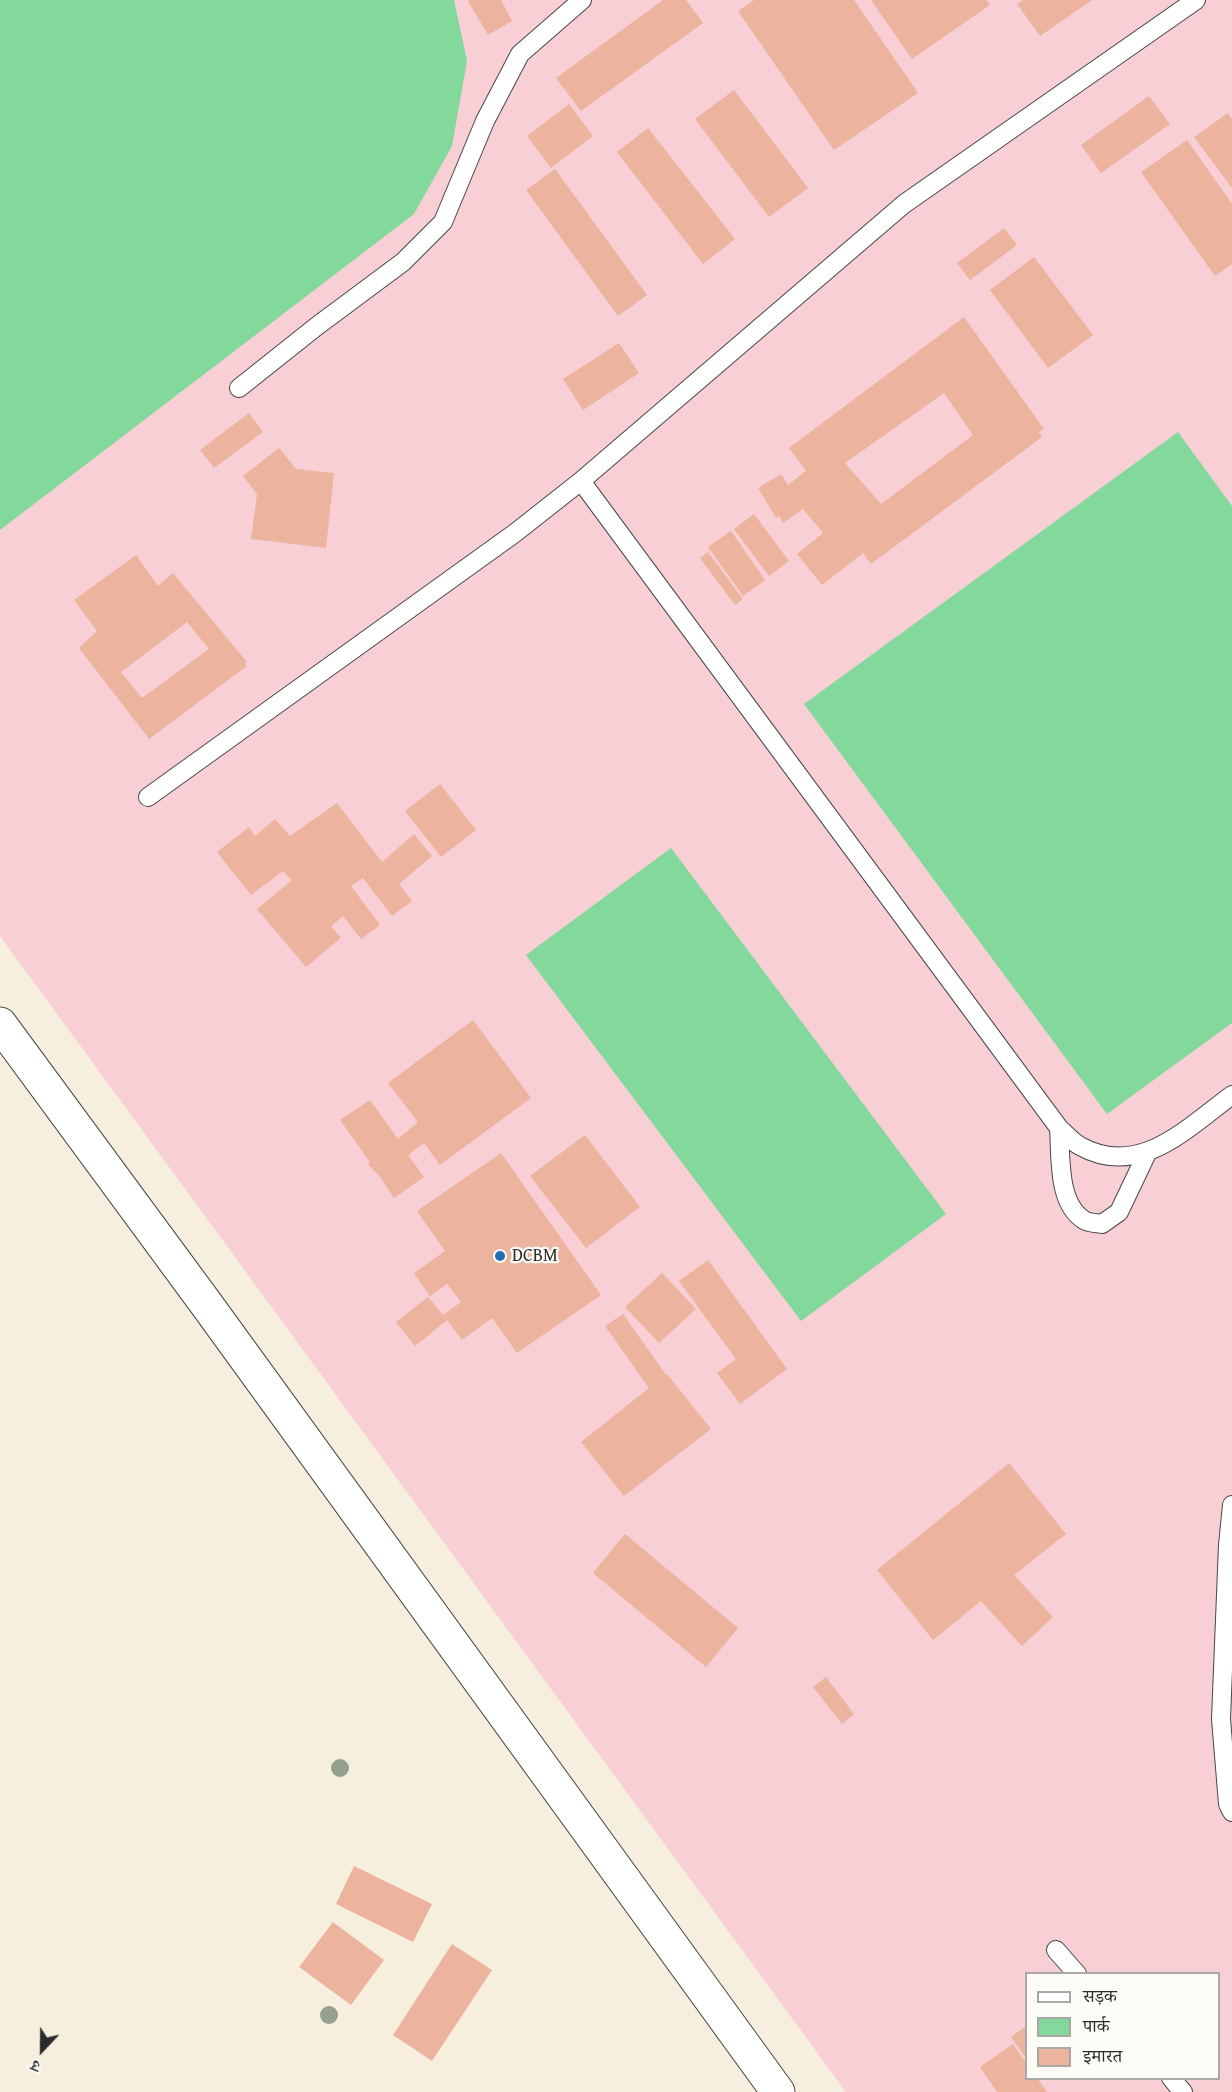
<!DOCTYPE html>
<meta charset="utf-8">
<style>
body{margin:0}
#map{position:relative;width:1232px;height:2092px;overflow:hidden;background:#f6efde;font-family:"Gentium Book Plus","Noto Serif Devanagari",serif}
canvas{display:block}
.legend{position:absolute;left:1025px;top:1972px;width:195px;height:108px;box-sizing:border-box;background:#fdfcf7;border:2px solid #a9a8a5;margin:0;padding:8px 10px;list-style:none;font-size:18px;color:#2b2b2b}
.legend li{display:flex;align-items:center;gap:12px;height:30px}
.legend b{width:30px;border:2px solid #a9a8a5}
.north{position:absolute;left:12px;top:2020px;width:60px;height:60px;-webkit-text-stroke:4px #fdfcf7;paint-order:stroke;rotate:202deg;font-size:16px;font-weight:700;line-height:24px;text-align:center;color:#2b2b2b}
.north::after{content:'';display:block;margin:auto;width:21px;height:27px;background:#2b2b2b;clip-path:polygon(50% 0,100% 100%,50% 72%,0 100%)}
</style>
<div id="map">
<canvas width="1232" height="2092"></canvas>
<ul class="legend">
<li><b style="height:8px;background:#fff"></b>सड़क</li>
<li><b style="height:16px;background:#83d89b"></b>पार्क</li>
<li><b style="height:16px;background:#ecb39f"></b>इमारत</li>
</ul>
<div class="north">उ</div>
</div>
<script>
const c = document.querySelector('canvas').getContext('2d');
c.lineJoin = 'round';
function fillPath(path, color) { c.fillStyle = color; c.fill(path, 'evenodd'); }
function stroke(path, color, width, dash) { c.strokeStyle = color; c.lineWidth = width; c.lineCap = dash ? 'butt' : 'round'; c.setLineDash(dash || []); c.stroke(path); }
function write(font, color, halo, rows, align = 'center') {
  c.font = font + ' "Gentium Book Plus",serif'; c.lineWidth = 4.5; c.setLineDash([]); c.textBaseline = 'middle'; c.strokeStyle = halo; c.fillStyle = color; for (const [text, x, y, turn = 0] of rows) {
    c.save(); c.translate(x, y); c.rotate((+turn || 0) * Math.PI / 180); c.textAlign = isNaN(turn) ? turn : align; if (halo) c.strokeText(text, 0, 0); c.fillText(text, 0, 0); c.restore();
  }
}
fillPath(new Path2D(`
 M0,0H1232V2092H846L0,936ZM1026,1974H1218V2078H1026Z`), '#f7cfd4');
fillPath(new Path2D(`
 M0,0H454L467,61L452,146L414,214L0,530Z
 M1178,432L1232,506V1023L1107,1114L804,704Z
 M671,848L946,1214L801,1321L526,955Z`), '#83d89b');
fillPath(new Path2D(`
 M470,0H501L512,21L488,35L468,1Z
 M663,0H686L703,23L581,111L556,78Z
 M754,0H854L918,93L834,150L738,11Z
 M871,0H986L990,5L912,59Z
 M1023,0H1092L1040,36L1017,4Z
 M734,90L808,188L769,217L695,119Z
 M1149,96L1170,124L1101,173L1081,145Z
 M569,104L593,136L551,168L527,136Z
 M1228,113L1232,119V188L1194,137Z
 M648,128L735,239L703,264L617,152Z
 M1187,140L1232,204V264L1215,276L1141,172Z
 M555,169L647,295L618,316L526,190Z
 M1004,228L1017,245L970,280L957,263Z
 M1034,257L1093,335L1048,368L990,290Z
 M964,317L1044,429L1038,432L1042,437L871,564L863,553L822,585L797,554L823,533L803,509L783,523L779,516L776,518L758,488L781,474L788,485L806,471L789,448ZM944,393L973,435L881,504L845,463Z
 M619,343L639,373L583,410L563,379Z
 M249,413L263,432L214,468L200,450Z
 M279,448L296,469L334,473L326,548L251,539L257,494L243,476Z
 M754,514L789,561L769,576L734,529Z
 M731,531L765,580L743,596L708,547Z
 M708,552L743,599L735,605L700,558Z
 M136,555L158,586L173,573L247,662L245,663L247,666L149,739L79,648L97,631L74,600ZM187,622L209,649L142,698L121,672Z
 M440,784L476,830L441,857L405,811Z
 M337,803L382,862L414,834L432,856L399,884L412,901L392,916L363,878L351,886L380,925L361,939L343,916L331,926L341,938L306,967L257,909L292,880L283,871L251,895L217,852L249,827L255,836L275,819L290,836Z
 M473,1020L531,1098L440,1165L424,1143L408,1155L424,1177L394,1198L381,1178L368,1164L370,1162L340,1120L370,1100L398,1139L418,1122L388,1083Z
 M585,1135L640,1207L586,1248L530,1176Z
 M501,1153L601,1295L517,1353L492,1318L462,1340L447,1320L415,1346L396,1322L428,1297L443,1315L461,1302L447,1284L430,1296L414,1273L445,1251L417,1211Z
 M708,1260L787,1369L740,1404L717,1373L736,1359L679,1281Z
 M662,1273L696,1309L659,1343L625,1307Z
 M623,1314L666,1375L667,1374L711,1429L624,1496L581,1442L649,1388L605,1326Z
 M1009,1463L1066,1534L1014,1575L1053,1617L1022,1646L981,1601L933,1640L877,1570Z
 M625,1534L738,1628L706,1667L593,1573Z
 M826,1677L854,1714L842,1724L813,1687Z
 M354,1866L432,1904L413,1942L336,1904Z
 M333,1922L384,1960L351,2005L299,1967Z
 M452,1944L492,1970L432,2061L393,2035Z
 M1026,2026V2058L1011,2037Z
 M1013,2044L1026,2063V2078H1037L1047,2092H997L980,2067Z`), '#ecb39f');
const service = new Path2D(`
 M239,388L317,326L403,262L443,222L485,121L520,54L582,0
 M581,481L1059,1128C1066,1134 1072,1142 1080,1146C1139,1179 1187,1128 1232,1095
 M148,797L515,533L581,481L904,204L1196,0
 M1059,1128C1061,1156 1057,1203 1084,1220C1088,1223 1097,1223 1102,1224L1119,1212L1148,1151
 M1232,1505L1228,1545L1221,1719L1228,1804L1232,1812
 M1056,1950L1077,1974
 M1171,2078L1183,2092`);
const minor = new Path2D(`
 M0,1024L207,1305L778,2092`);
stroke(service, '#494846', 20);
stroke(minor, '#494846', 35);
stroke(service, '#fff', 18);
stroke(minor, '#fff', 33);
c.fillStyle = '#95a08e';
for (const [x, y] of [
 [340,1768],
 [329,2015]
]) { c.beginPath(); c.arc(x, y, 9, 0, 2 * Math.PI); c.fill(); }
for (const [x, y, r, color] of [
 [500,1256,6,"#1f6fb2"]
]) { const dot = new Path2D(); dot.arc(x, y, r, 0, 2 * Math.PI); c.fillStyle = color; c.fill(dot); stroke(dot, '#fdfcf7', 2); }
write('18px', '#2b2b2b', '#fdfcf7', [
 ["DCBM",512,1256]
], 'left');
</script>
